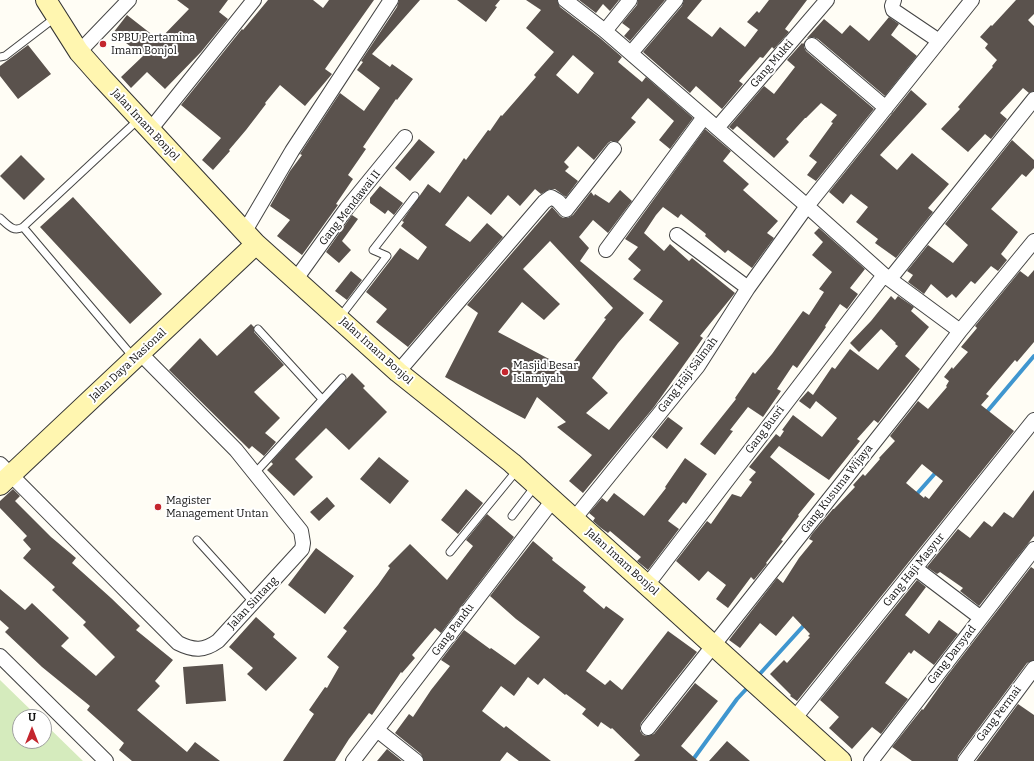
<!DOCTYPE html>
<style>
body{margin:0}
#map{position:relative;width:1034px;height:761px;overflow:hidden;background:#fffdf5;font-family:Bitter,serif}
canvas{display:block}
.north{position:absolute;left:12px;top:709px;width:40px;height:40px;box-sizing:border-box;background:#fff;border:1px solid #a0a0a0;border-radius:50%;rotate:0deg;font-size:11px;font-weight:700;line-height:16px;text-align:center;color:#111}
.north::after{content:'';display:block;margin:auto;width:14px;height:18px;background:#c4262e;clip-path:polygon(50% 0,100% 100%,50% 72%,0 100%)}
</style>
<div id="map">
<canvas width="1034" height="761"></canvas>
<div class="north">U</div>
</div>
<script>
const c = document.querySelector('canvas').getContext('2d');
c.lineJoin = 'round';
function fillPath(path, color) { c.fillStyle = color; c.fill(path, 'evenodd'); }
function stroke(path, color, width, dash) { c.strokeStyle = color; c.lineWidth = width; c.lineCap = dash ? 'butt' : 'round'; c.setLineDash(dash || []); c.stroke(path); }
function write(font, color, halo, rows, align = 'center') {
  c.font = font + ' Bitter,serif'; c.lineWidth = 4; c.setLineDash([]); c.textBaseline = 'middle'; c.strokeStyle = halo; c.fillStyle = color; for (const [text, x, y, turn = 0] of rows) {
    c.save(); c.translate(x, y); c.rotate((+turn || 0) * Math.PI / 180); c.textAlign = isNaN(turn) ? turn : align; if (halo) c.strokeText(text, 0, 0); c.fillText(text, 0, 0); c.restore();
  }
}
fillPath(new Path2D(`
 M0,680L38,717H20V741H44V723L83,761H0Z`), '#d5ebbd');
stroke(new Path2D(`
 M985,414L1034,356
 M915,496L938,470
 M757,677L806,623
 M692,761L737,699L750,685`), '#3f96cf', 4);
fillPath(new Path2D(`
 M177,0H228L219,12L228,19L201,52L165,89L147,72L131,88L121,77L143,56L113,33L127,15L159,40L189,9Z
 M268,0H313L323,8L329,0H374L325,69L332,74L305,106L280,85L265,103L266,104L246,130L229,150L230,151L213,170L202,160L221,138L181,105L242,29L243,30Z
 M399,0H420L372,54L390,67L392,64L413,79L397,100L396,99L363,147L366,149L348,175L353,179L336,204L338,205L302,255L277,236L290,220L270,206L290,171L302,155L300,154L340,93L364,111L380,88L357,70L363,62L361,61L397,7Z
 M457,0H500L495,6L497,7L486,22Z
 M526,0H557L560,7L600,38L622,57L618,62L642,82L646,77L693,118L670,149L659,140L674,121L648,98L631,118L636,122L618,142L611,141L608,143L594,160L578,146L564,162L569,167L565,171L578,181L566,197L555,189H550L541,194L535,189L520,206L508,195L491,215L468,196L445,225L470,242L487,223L503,237L408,347L376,322L387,309L366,292L400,248L418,260L427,247L401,226L404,222L402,221L428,184L440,193L464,158L466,160L488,130L490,131L501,115L502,116L536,77L534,75L554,52L526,28L541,10ZM573,55L594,73L578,94L556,75Z
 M579,0H619L610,11L603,4L596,13Z
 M638,0H665L630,41L624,36L630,29L622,23L637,5Z
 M684,0H702L687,18L712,37L720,27L745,47L758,30L747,22L757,11L759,13L769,0H807L785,29L789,32L774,49L772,47L763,58L760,57L739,81L743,84L722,109L696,86L690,93L643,52L682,6Z
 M1016,0H1034V14L1028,20L1034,26V91L1029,93L1023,88L1000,113L1007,119L991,139L985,134L968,152L941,129L960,109L958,107L993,67L992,66L997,60L985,48L988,44L980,37L991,25L992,26Z
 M889,17L899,24L891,35L917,56L885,96L818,39L813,37L807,38L824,19L842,34L850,25L869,41Z
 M805,41L804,47L806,51L874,109L816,181L807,175L817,162L809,156L833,123L831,122L837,115L821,103L806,118H805L786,139L789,142L774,158L737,126L733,130L729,127L764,86L774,94L795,67L787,60L802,43L803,44Z
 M28,45L51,74L18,99L0,76V66Z
 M911,90L927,104L880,155L897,170L912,153L949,184L928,208L933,212L896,258L875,243L878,239L856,222L868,207L851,194L843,204L829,192Z
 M705,129L731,151L723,161L749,184L743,190L778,221L767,233L774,238L752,268L728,250L725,253L705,236L706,234L681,214L678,218L663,207L656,215L644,233L664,251L670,244L689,261L692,258L735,293L700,336L703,338L654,407L583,493L569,481L592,455L557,427L566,422L537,397L525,419L445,377L478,313L467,305L552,207L560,216L563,218H568L573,215L591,192L594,196L595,194L609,203L620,190L632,201L608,233L593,220L579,237L589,248L580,261L644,313L618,343L592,378L608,393L586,413L609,430L679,343L649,320L663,301L633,279L641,270L628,259L638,247L625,239ZM550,241L613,308L604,318L606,319L568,369L498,332L522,302L544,320L560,304L523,269Z
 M419,139L435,152L410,181L395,168Z
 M1012,140L1034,160V168L1026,177L1022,174L991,209L1018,232L1001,254L1007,260L998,271L991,266L975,284L971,281L956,298L952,294L947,298L931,284L924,294L908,282L913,275L907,271L928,245L953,263L968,245L945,224Z
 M21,155L45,179L24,200L0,176Z
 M380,186L403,203L394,215L388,210L385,214L370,203V198Z
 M73,197L162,294L130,324L40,227Z
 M352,215L358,219L342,241L351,250L339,263L326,252Z
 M819,228L865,269L850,288L858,294L847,309L840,304L825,326L826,327L797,368L793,365L777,389L781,391L763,417L748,407L730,430L733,431L715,455L700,444L736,399L735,398L753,372L755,374L772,354L803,311L809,315L824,292L819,289L832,272L812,255L823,242L814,233Z
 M1034,270V342L1017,362L1015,360L986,394L989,396L981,405L1014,431L797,701L790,696L791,695L770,674L784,660L787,663L810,637L808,636L810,634L793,616L776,636L760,623L740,648L729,640L777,578L783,583L799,558L813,541L809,539L812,534L833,509H834L855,487L853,485L863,474L865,476L880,459L879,458L895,441L890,436L918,401L928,409L947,387L946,386L949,381L944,377L952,367L953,369L968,352L961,347L977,328L975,326L1020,271L1028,277ZM922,464L943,481L929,499L925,496L924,498L906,483Z
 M351,271L362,280L347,300L335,291Z
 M891,296L895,300L898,296L914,307L911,311L929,327L905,356L920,369L878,423L874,420L857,439L860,441L829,480L779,446L770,457L815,494L798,515L799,516L781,540L783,541L766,563L767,564L754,580L751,577L728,608L716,599L726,585L708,571L699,581L676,561L707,521L711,524L732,494L741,497L752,482L749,480L756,472L749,467L776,434L780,437L784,431L782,430L793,415L822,437L837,418L816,401L810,409L799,401L808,391L813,395L832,367L835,369L850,349L878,370L898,346L895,344L896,343L881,329L859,352L850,343L871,321Z
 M251,324L254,327V332L284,365L254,392L280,418L265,433L276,442L264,456L252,446L249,449L169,370L200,338L217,356Z
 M352,373L365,386L363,388L387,412L349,450L326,428L295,459L313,477L294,496L267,470L273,464L271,462Z
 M668,417L683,428L667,449L652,437Z
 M379,457L409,481L390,504L360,479Z
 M685,458L707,474L686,504L683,502L668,521L679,529L648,570L637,561L641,557L610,531L608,533L601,528L593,521L595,518L589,513L602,498L607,502L614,493L644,516L666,488L665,487Z
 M13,489L20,496L15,501L51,537L76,558L72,563L111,598L140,626L136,630L173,660L155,681L160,686L137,710L187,752L195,742L220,761H132L119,750L124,743L87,710L90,706L42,667L5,632L9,628L0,620V589L25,610L32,603L69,638L61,646L96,676L115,657L83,625L86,622L52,590L55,587L23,558L31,549L23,540L27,536L0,508V501Z
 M466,489L483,503L458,534L441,520Z
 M1034,490V536L979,606L960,591L963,588L940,572L937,574L927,567L958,529L970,538L984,521L992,527L1004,512L1013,518Z
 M327,497L335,506L319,521L310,512Z
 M487,514L514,537L441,633L435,628L412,655L415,658L402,673L401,672L372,715L369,713L349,739L335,761H283L314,714L309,710L325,687L327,688L339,667L327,657L347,631L343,628L378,585L390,568L388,566L410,544L447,580L473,546L466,540Z
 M533,541L553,558L552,560L586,587L583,591L604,609L606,606L624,619L586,671L605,685L610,680L622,690L668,631L697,652L641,723L640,727V731L643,735L647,736L654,734L695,683L718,701L681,746L698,761H634L640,755L612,728L611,729L601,722L598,727L582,714L586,709L566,694L565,695L544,678L538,685L528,677L514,696L501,686L482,711L504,728L506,726L551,761H519L507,752L500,761H424L421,754L395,733L409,714L413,717L431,690L450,666L441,660L464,630L490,649L491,648L515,665L540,637L516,619L490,596Z
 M316,548L354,576L325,614L288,585Z
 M1031,567L1034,569V660L1027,663L958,756L957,761H912L892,747L922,709L923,710L947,676Z
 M917,580L926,587L905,615L929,634L939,620L958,634L934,665L914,650L911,654L909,652L885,683L908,699L881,734L872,727L852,749L829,728L839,717L820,700Z
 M256,617L275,634L273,637L297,658L266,691L247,674L253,668L229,647Z
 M223,664L226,701L186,704L183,667Z
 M1018,704L1034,715V761H976Z
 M727,741L750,761H709Z
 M387,749L402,761H377Z`), '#5a524d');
const lane = new Path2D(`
 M0,57L5,56L56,17
 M0,218C7,224 13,233 23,227L139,119
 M23,227L134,358
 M340,317L387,256L373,250L415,196
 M258,329L322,399
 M255,473L342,378
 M512,516L536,485
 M197,540L254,603
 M450,552L518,469`);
const street = new Path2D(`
 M565,0L605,31L807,206L884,275L960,331L1034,241
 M894,0L892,6L893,10L939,41
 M605,31L630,0
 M812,45L886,108
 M79,52L129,0
 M631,53L676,0
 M717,128L827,0
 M150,130L254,0
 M245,231L292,151L391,0
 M677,235L748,288
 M606,250L704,117
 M296,279L347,208L405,137
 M890,279L1034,99
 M398,372L544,202L551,197L558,201L566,210L614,149
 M0,464L178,643C194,651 204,651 218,641L302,549L303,543L301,531L236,450L140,353
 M574,519L698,366L748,288L807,206L972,0
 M915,568L981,618
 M647,585L884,275
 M0,656L106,761
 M794,719L1034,420
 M648,728L910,397L960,331
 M377,730L416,761
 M353,761L553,500
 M871,761L1034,549
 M965,761L1034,668`);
const secondary = new Path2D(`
 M46,0L79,52L102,78L256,244L398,372L512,463L841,761
 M0,485L256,244`);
stroke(lane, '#444', 9);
stroke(street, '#444', 16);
stroke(secondary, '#333', 22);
stroke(lane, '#fff', 7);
stroke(street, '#fff', 14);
stroke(secondary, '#fff6b0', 20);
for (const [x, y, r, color] of [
 [103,44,4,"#c4262e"],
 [505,372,4,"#c4262e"],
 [158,507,4,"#c4262e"]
]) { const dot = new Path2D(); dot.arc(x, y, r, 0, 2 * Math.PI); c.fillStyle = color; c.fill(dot); stroke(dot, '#fff', 1.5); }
write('11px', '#111', '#fff', [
 ["SPBU Pertamina",111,38],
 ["Imam Bonjol",111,51],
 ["Masjid Besar",513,366],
 ["Islamiyah",513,379],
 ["Magister",166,501],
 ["Management Untan",166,514]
], 'left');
write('11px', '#111', '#fff', [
 ["Gang Mukti",772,64,-49],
 ["Jalan Imam Bonjol",145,125,47],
 ["Gang Mendawai II",350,208,-52],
 ["Jalan Imam Bonjol",376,351,42],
 ["Jalan Daya Nasional",128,365,-43],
 ["Gang Haji Salmah",688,375,-53],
 ["Gang Busri",765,430,-53],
 ["Gang Kusuma Wijaya",837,489,-52],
 ["Jalan Imam Bonjol",622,562,42],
 ["Gang Haji Masyur",914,570,-51],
 ["Jalan Sintang",253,603,-47],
 ["Gang Pandu",453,630,-53],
 ["Gang Darsyad",952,655,-52],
 ["Gang Permai",999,714,-53]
]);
</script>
